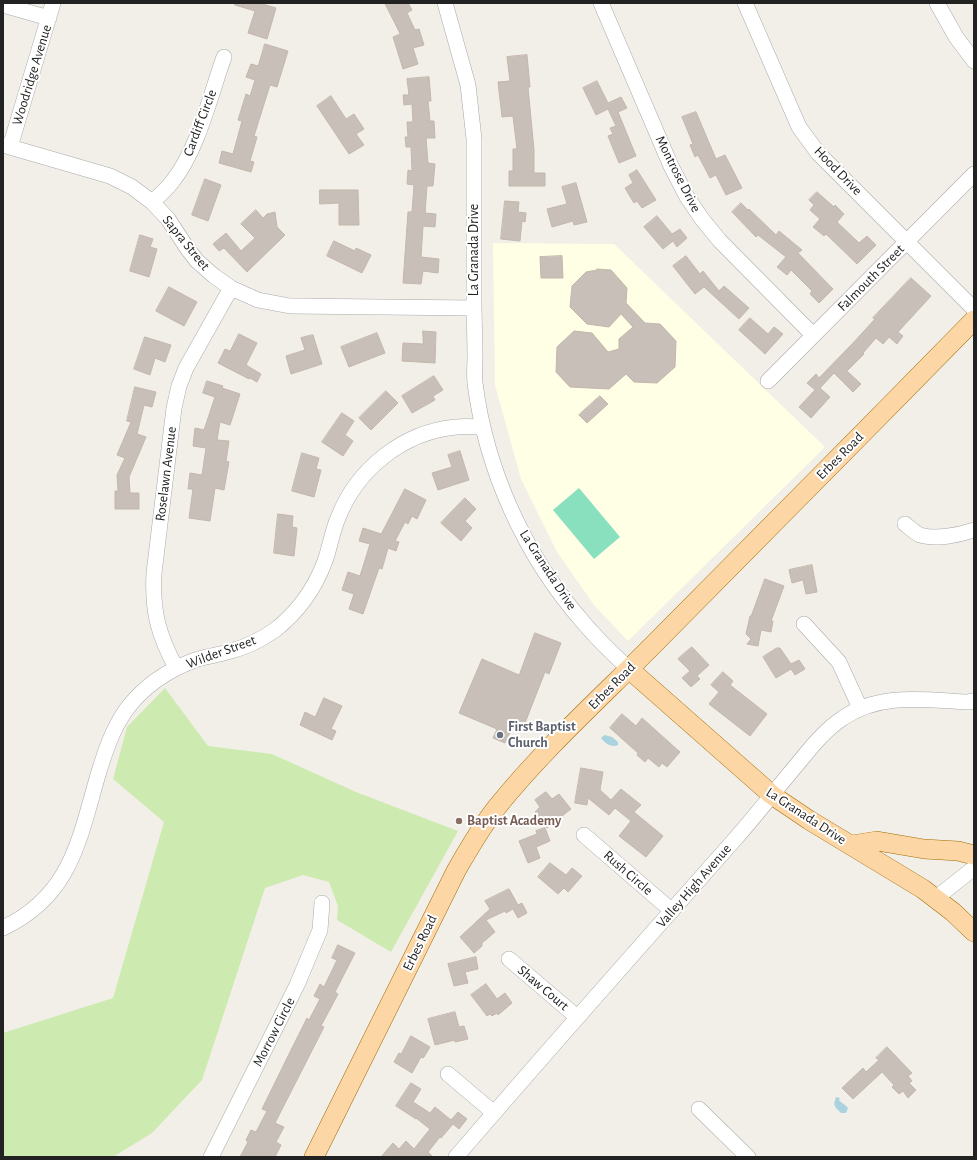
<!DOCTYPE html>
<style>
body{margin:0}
#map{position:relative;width:977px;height:1160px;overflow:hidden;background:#f2efe9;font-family:"Alegreya Sans",sans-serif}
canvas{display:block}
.frame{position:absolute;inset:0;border:4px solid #222;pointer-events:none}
</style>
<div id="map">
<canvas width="977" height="1160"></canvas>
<div class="frame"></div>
</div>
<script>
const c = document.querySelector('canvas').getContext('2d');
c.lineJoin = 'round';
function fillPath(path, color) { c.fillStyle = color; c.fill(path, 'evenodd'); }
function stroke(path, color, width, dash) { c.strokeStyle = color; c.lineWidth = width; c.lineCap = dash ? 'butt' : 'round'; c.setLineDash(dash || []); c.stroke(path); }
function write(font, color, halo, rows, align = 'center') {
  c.font = font + ' "Alegreya Sans",sans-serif'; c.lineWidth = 4; c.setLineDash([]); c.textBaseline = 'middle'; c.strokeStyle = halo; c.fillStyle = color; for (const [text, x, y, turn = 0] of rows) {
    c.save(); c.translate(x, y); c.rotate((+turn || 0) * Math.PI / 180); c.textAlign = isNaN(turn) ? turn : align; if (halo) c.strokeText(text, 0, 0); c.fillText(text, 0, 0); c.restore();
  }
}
fillPath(new Path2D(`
 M493,243L614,244L825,447L628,641L594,605L557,552L521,479L495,385Z`), '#ffffe5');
fillPath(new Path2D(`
 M165,688L208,746L272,754L356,792L458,831L391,952L337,920L338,906L329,882L303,875L265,888L202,1080L152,1133L113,1157H3V1033L113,998L164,822L113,779L127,727Z`), '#cdebb0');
fillPath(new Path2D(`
 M579,488L620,537L594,559L553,510Z`), '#88e0be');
fillPath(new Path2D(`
 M605,735L612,737L618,742V745C611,748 605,743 601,738L603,736Z
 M836,1097L840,1098L839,1100C841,1103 845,1104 848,1108L846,1113H841L836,1108L834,1104Z`), '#aad3df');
const building = new Path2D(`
 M235,3H259L276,8L267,39L248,33L255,11L235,5Z
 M385,3H408L412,10L407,13L415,30L419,29L424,45L413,48L418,64L403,69L393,37L400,34Z
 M265,44L288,51L277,87L270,85L254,136L257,137L250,161L254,162L251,172L219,163L222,151L233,154L242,121L238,120L246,94L250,96L255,80L246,77L251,64L258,66Z
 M527,55L530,87H528L534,150V173H545V186H509V171H513V149H517L513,116L502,117L498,82L510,81L507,57Z
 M429,77L431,101H428L430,121H434L435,138H426L428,163L435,164L433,186H427L425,213L436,214L435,227L423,226L421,257L439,259L438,273L423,271L421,284L403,283L408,212H412L414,185L407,184L408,170L412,171L411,147H406L405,137H408L407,122H413L412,104L404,105L403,95H409L407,79Z
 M597,81L608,103L621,97L627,108L618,112L636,156L619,163L608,136L613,134L610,128L616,126L608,109L596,115L583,88Z
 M331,96L346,119L354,114L364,129L356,134L364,145L349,154L317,106Z
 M696,112L716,159L725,155L742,188L726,195L716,175L710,178L698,155L695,157L690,145L693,144L682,117Z
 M637,170L656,200L642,208L637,201L634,203L625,188L633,183L629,175Z
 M205,179L221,185L208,221L192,215Z
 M576,183L587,222L574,225L573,221L552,227L547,209L567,204L562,187Z
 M320,190H358L359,225H339V203L320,204Z
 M817,192L834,207L835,205L844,214L837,222L859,243L867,236L876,245L857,264L826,234L824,236L813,227L820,219L810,210L814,205L809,200Z
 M505,201L519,202L518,212L526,213L525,222L522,221L520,241L501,239Z
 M741,203L748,210L749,209L776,235L779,231L802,250L798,253L833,289L819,303L810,294L812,291L791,270L787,275L777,267L786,257L758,235L756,237L732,212Z
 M256,210L263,218L267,214L275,212L277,227L285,235L247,272L224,248L219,251L213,244L226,233L241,251L255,238L241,224Z
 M657,216L672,234L680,229L687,238L677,247L673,241L663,249L644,227Z
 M140,235L153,239L150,247L157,249L149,277L130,271Z
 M334,241L355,251L356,248L371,255L362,273L327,256Z
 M562,256L563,278H541L540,257Z
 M686,256L700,274L703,271L719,291L724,286L749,308L739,319L704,287L695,294L673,266Z
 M597,269L611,270L627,288L626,303L645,323L660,324L676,341L675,367L657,383L634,382L626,374L609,389L570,387L556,372L557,347L574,331L592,333L608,352L619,349V339L633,327L621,314L609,327L587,324L570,307L572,286L586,272L597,270Z
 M911,278L931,296L898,332L903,336L897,344L889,337L883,344L876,338L863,353L864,354L847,371L861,384L853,392L834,373L820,388L830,397L811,418L799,407L815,390L807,383L816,374L819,378L853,343L875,319L873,318Z
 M169,287L197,302L184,326L156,311Z
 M750,318L768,334L774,327L783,334L765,354L739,330Z
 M423,331L436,332L435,363L402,361L403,343L423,344Z
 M377,333L385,353L349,367L341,347Z
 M239,334L257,343L246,365L261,374L257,382L250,378L249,379L218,363L225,349L230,351Z
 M313,335L322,364L291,374L286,356L305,350L301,338Z
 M145,337L171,345L165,362L155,358L150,375L134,369Z
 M434,376L443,390L433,396L435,400L412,413L402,396Z
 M207,381L223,386L222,388L240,394L230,425L220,422L217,440L229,441L226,461L229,462L224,490L215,488L210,521L189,518L193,489H188L190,473L202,475L206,448L193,446L195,428L204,430L215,397L203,393Z
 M135,387L156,392L152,407L144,405L137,434L146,437L129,477L130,493H139V509H115V491H118L117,475L125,458L117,455L131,422L127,421Z
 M386,391L398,403L371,430L359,418Z
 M600,396L608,404L587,423L579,415Z
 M342,413L354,421L345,435L353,441L343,456L322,442Z
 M460,451L469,480L438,490L432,473L452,467L448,455Z
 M302,453L319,458L316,469L321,470L314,497L292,491Z
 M405,489L426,500L417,519L412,516L408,524L405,522L395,541L399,542L396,551L388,548L382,569L379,568L363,614L349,609L354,594L342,590L348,572L360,576L370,544L359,541L363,528L381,534Z
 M465,498L476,509L465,521L472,528L461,541L441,523Z
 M278,514L293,516L292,527L297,528L294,556L274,553Z
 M812,565L817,592L806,594L803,580L792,583L789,570Z
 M765,579L784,586L771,621H773L771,632L761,630L758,646L747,644L751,639L746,634L750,616H751Z
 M535,633L561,643L549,674L545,672L523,728L514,724L505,743L493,738L497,729L459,713L482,659L519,675Z
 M692,647L709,665L697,676L700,679L691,687L682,678L690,671L678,659Z
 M777,648H780L791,664L799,660L805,669L795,675L791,669L776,678L763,657Z
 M723,672L733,681L730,685L767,714L750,736L709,704L719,692L711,685Z
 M324,698L342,706L331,729L336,731L332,740L300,725L305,712L315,717Z
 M622,714L636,726L642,718L680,752L667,767L662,763L659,767L648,758L645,762L637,755L638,753L610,728Z
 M581,768L603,772L600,790L611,800L621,789L641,805L634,812L663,836L646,857L619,836L631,821L615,808L609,815L588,798L587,805L575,803Z
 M546,792L552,799L559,794L571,809L547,828L535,812L540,807L535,800Z
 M545,828L550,841L536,847L540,858L528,863L519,841L537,834L536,831Z
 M550,863L566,875L572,868L582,876L568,892L564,888L558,894L538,877Z
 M509,889L518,905L522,903L527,913L518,918L513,909L506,913L505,911L486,920L495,932L482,943V946L474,953L460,937L490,909L485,901Z
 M338,945L355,953L335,992L338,994L321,1026L324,1027L275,1123L284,1127L276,1142L281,1145L275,1157H240L248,1142L246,1140L251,1130L256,1132L267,1111L262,1109L291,1050L307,1018L309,1020L320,999L314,996L320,984L324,987L337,960L332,958Z
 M476,957L478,969L465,972L468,983L454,986L448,964Z
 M486,984L497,999L505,993L512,1003L498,1015L497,1013L492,1016L490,1014L487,1016L471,995Z
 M455,1012L459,1027L464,1026L468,1039L455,1042V1040L435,1045L428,1019Z
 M411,1036L430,1047L424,1057L423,1058L421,1057L412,1073L394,1062L399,1053L401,1054Z
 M887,1047L912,1073L908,1076L912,1081L909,1083L916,1090L908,1098L903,1091L899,1094L892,1087L894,1085L882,1072L853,1099L842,1088L863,1068L866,1072L879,1060L876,1058Z
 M411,1083L421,1089L413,1102L430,1113L435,1107L451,1120L458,1112L467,1119L459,1129L453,1124L441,1138L440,1137L428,1152L433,1157H381L393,1143L399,1149L406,1141L414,1149L430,1129L416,1118V1119L396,1106Z`);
fillPath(building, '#c7bfb8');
stroke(building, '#c4b6ab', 1);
const minor = new Path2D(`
 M445,3L468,85L474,139C474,193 474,247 474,302C474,320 475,338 475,356C475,365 474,374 475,383C486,470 525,556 583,622C597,639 613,654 629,669
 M601,3L671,166L687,197L702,219L720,241L813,335
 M745,3L799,127L818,153L974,309
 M937,3L956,37L974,61
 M3,5L49,18
 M3,145L110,176L132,187L152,202L168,219L187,248L197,261L214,276L231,288L258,300L290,306L474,308
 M10,147L53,3
 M152,202C159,196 166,190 172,182C198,150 210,96 224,57
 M768,381L974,174
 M905,524C909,527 915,533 920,535C935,540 959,535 974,530
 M804,624L839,662L860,708
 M176,668C158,634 152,611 154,573L174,408L179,386L186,368L231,288
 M584,835L672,911
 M936,898L974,868
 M3,928C71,896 79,840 98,775C105,752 112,730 126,710C143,687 168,670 195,660C207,656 219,655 231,651C246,647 262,639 275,630C298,612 315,588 325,561C330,547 332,532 338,518C357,469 403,432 456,427C465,426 474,427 483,427
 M509,959L577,1017
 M448,1074L494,1113
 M699,1109L748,1157
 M211,1157L297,985L320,930L322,903
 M456,1157C548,1050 642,944 736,838C758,813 778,787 800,761C813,745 826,729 843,718C880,692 926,700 968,702L974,701`);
const major = new Path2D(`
 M629,669L772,795L809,820L923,889L953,912L974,932
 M852,845L877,841L924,849L958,851L974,855
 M314,1157L456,871C468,850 481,827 497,807C546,746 606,693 661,637C765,532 870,426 974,320`);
stroke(minor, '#a9a9a9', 16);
stroke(major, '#a06b00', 20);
stroke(minor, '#fff', 15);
stroke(major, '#fcd6a4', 19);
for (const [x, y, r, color] of [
 [500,735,4,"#6b7280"],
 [459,821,4,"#8d6e63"]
]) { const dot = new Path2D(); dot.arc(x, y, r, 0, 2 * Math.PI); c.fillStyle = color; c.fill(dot); stroke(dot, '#fff', 1.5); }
write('14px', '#222', '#fff', [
 ["Woodridge Avenue",32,75,-73],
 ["Cardiff Circle",200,123,-69],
 ["Hood Drive",838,171,46],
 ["Montrose Drive",678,174,63],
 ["Sapra Street",186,243,51],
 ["La Granada Drive",474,250,-90],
 ["Falmouth Street",871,278,-45],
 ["Erbes Road",840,456,-45],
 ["Roselawn Avenue",166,474,-83],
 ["La Granada Drive",548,570,57],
 ["Wilder Street",221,652,-20],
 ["Erbes Road",612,686,-45],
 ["La Granada Drive",806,816,33],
 ["Rush Circle",628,873,41],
 ["Valley High Avenue",694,886,-49],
 ["Erbes Road",420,943,-64],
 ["Shaw Court",543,988,40],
 ["Morrow Circle",274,1032,-63]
]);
write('bold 14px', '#5b616d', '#fff', [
 ["First Baptist",508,727],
 ["Church",508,743]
], 'left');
write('bold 14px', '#785e54', '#fff', [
 ["Baptist Academy",467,821]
], 'left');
</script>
